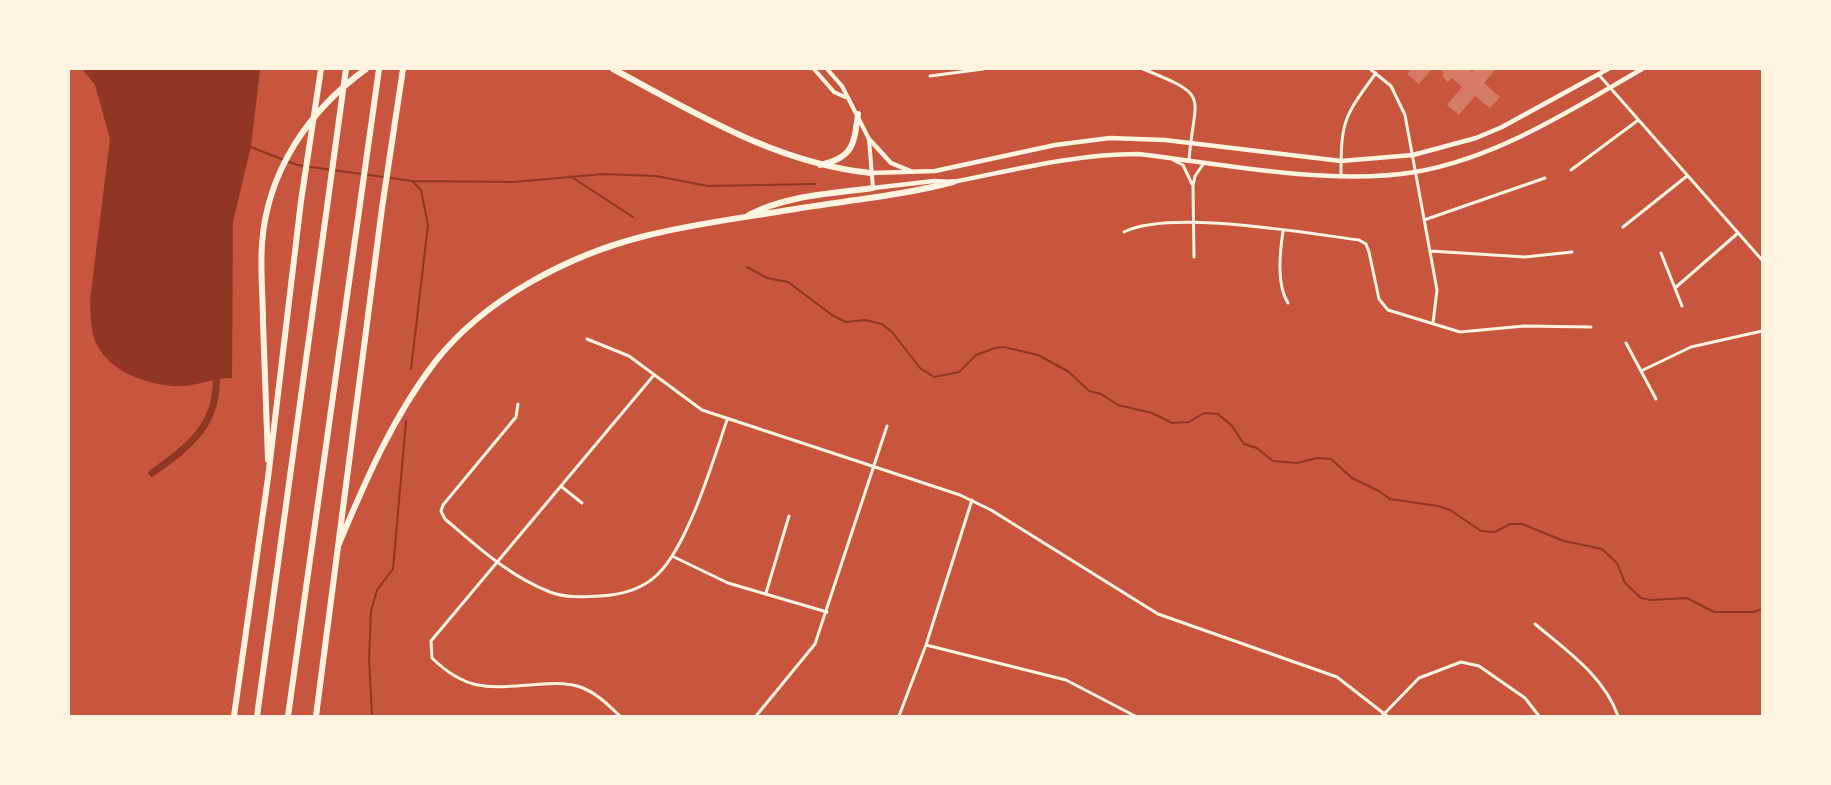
<!DOCTYPE html>
<style>
body{margin:0}
#map{position:relative;width:1831px;height:785px;overflow:hidden;background:#c8553d;font-family:"Source Sans 3",sans-serif}
canvas{display:block}
.frame{position:absolute;inset:0;border:70px solid #fff3e0;pointer-events:none}
</style>
<div id="map">
<canvas width="1831" height="785"></canvas>
<div class="frame"></div>
</div>
<script>
const c = document.querySelector('canvas').getContext('2d');
c.lineJoin = 'round';
function fillPath(path, color) { c.fillStyle = color; c.fill(path, 'evenodd'); }
function stroke(path, color, width, dash) { c.strokeStyle = color; c.lineWidth = width; c.lineCap = dash ? 'butt' : 'round'; c.setLineDash(dash || []); c.stroke(path); }
fillPath(new Path2D(`
 M82,69H260L251,146L233,222L232,378C213,378 191,388 172,386C144,383 111,372 97,345C90,332 91,314 90,300L110,139L95,85Z`), '#8f3625');
stroke(new Path2D(`
 M248,146L297,165L412,181L514,182L604,174L656,176L708,186L815,184
 M570,176L633,217
 M747,267L767,278L788,282L832,315L846,322L865,320L882,324L893,333L920,368L934,377L959,372L976,355L995,348L1004,347L1038,355L1069,372L1089,391L1101,394L1118,405L1152,413L1172,423L1189,422L1204,413L1218,414L1232,426L1244,444L1257,448L1273,461L1297,463L1317,458L1331,459L1352,478L1379,491L1390,499L1438,506L1450,510L1481,531L1495,532L1510,524H1522L1564,541L1602,549L1617,563L1625,583L1641,598L1651,600L1687,598L1714,612H1753L1762,609
 M411,369L428,225L421,190L413,182
 M372,716L369,659L371,611L377,590L393,569L406,421`), '#8f3625', 2);
stroke(new Path2D(`
 M152,473C191,445 220,424 216,371`), '#8f3625', 7);
fillPath(new Path2D(`
 M1411,69H1432L1419,84L1407,74Z
 M1439,69H1469L1472,72L1475,69H1496L1484,83L1500,97L1490,108L1475,96L1459,115L1447,105L1462,87L1452,78L1448,82L1442,76L1444,73Z`), '#d67c66');
stroke(new Path2D(`
 M1143,69C1213,97 1194,94 1189,160
 M1370,69L1391,86L1405,115L1437,290L1433,323
 M1599,75L1762,260
 M930,76L983,69
 M1173,160L1183,165L1192,184
 M1571,170L1637,121
 M1341,177C1341,121 1343,118 1376,73
 M1424,220L1545,178
 M1623,227L1687,176
 M1283,231C1280,252 1276,284 1288,303
 M1124,232C1170,209 1304,233 1359,240L1366,244L1369,252L1379,299L1388,310L1460,332L1524,326L1591,327
 M1430,251L1525,257L1572,252
 M1661,253L1682,306
 M1194,257L1193,186L1195,176L1204,163
 M1675,288L1738,233
 M587,339L629,356L702,410L960,495L991,510L1158,614L1337,677L1387,716
 M1626,343L1656,399
 M1641,371L1691,347L1762,331
 M518,404L516,417L443,505L441,511L445,519C477,546 510,577 550,592C565,598 583,597 600,596C620,595 643,589 658,574C688,545 713,461 727,420
 M562,487L582,503
 M672,556L728,583L827,612
 M766,593L789,516
 M1535,624C1566,650 1604,676 1618,716
 M926,645L1066,680L1135,716
 M620,716C609,706 598,694 583,688C571,683 556,683 543,684C494,687 470,695 432,658L431,641L654,375
 M756,716L815,644L887,426
 M899,716L926,645L972,500
 M1382,716L1419,678L1461,662L1479,666L1525,698L1539,716`), '#fff3e0', 3);
stroke(new Path2D(`
 M814,69L834,92L845,97
 M827,69L842,86L869,139L873,188`), '#fff3e0', 4);
stroke(new Path2D(`
 M869,139L891,163L913,172
 M871,173L935,171L1055,145L1110,138L1165,140L1341,161L1413,155L1476,138L1502,127L1608,69
 M873,188L934,181L953,182C1014,170 1075,154 1138,154C1224,164 1330,186 1415,172C1497,158 1571,110 1642,69`), '#fff3e0', 4.5);
stroke(new Path2D(`
 M613,69C696,113 775,163 871,173
 M820,165C853,158 854,145 858,114
 M749,215C787,195 831,194 873,188
 M268,460C266,414 265,368 263,322C263,296 260,270 262,244C267,172 308,111 366,69
 M338,546C365,482 392,418 435,362C484,299 569,255 645,236C696,223 749,217 801,208C852,200 904,195 953,182
 M234,716L268,478L301,201L321,69
 M257,716L346,69
 M288,716L379,69
 M316,716L382,208L403,69`), '#fff3e0', 6);
</script>
